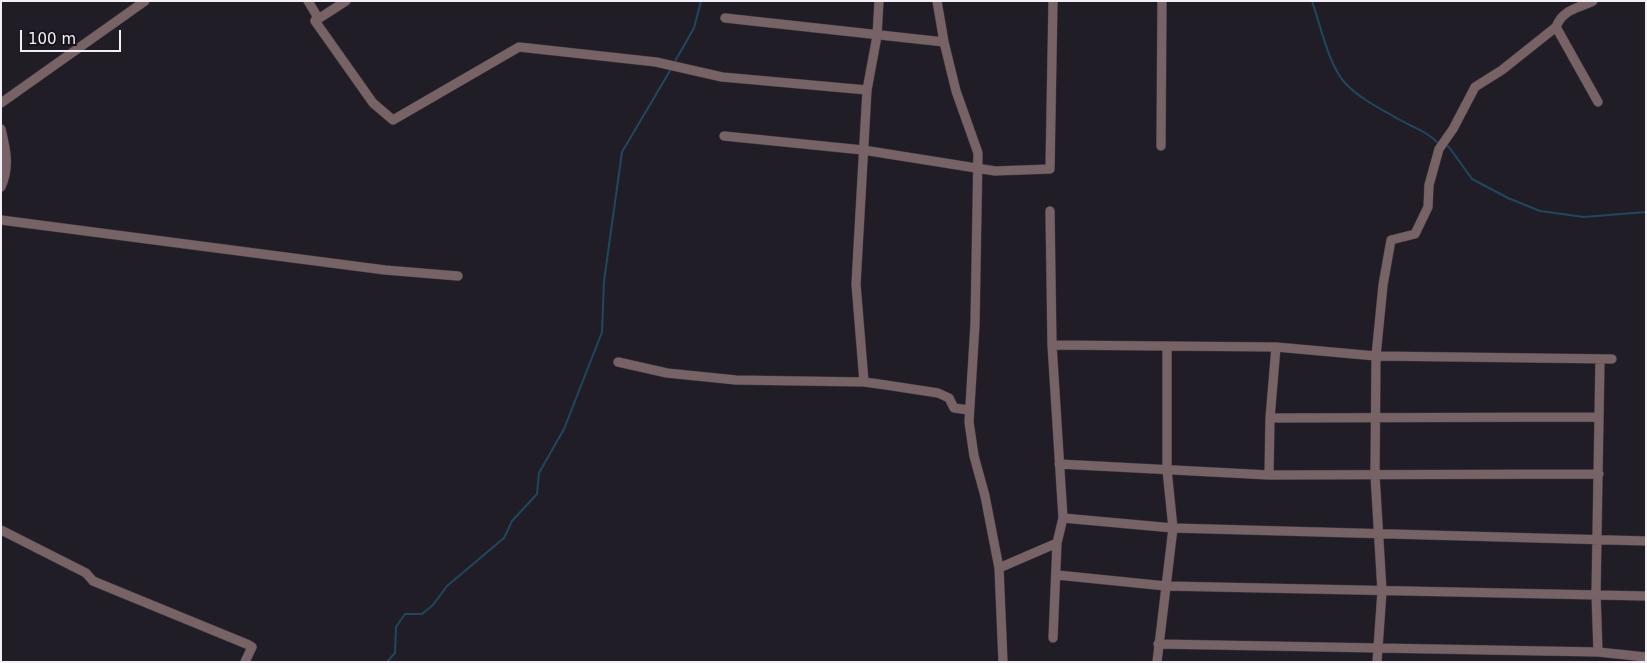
<!DOCTYPE html>
<style>
body{margin:0}
#map{position:relative;width:1647px;height:663px;overflow:hidden;background:#211d26;font-family:"DejaVu Sans",sans-serif}
canvas{display:block}
.frame{position:absolute;inset:0;border:2px solid #f2f0f6;pointer-events:none}
.scale{position:absolute;left:20px;top:30px;width:101px;height:22px;box-sizing:border-box;border:2px solid #f2f0f6;border-top:0;padding-left:6px;font-size:15px;line-height:18px;white-space:nowrap;color:#f2f0f6;-webkit-text-stroke:4px #18141d;paint-order:stroke}
</style>
<div id="map">
<canvas width="1647" height="663"></canvas>
<div class="frame"></div>
<div class="scale">100 m</div>
</div>
<script>
const c = document.querySelector('canvas').getContext('2d');
c.lineJoin = 'round';
function stroke(path, color, width, dash) { c.strokeStyle = color; c.lineWidth = width; c.lineCap = dash ? 'butt' : 'round'; c.setLineDash(dash || []); c.stroke(path); }
stroke(new Path2D(`
 M1312,1C1320,24 1329,66 1345,83C1358,97 1377,107 1393,116C1409,126 1426,130 1439,144
 M674,63L694,28L701,1
 M1446,146L1449,147L1472,179L1508,198L1540,211L1584,217L1646,212
 M387,662L395,653L396,627L405,614H422L433,605L447,586L504,538L512,521L537,494L539,473L564,429L602,332L604,281L622,152L671,69`), '#204760', 2);
const minor = new Path2D(`
 M308,1L317,16L315,21L373,103L393,120L519,47L656,62L722,77L867,90
 M937,1L944,42L956,91L978,153L975,324L969,422L974,456L985,496L999,568L1003,662
 M725,18L944,42
 M315,21L346,1
 M1556,27L1598,102
 M1,103L145,1
 M1,129C6,150 10,167 1,187
 M724,136L863,150L995,171L1050,169L1053,1
 M1161,146L1162,1
 M1050,211L1052,345L1063,518L1057,543L1053,638
 M1,220L385,270L458,276
 M1052,345L1276,347L1376,356L1612,359
 M618,362L667,373L736,380L864,382L886,385L938,393L949,398L954,408L969,410
 M864,382L856,284L867,90L877,36L879,1
 M1270,418L1599,417
 M1059,464L1269,475L1599,474
 M1269,475L1270,418L1276,347
 M1063,518L1173,528L1646,541
 M1,530L86,573L93,581L249,645L252,647L245,662
 M999,568L1057,543
 M1057,575L1166,586L1646,596
 M1158,644L1598,652L1646,657
 M1598,652L1596,594L1600,359
 M1157,662L1173,528L1167,470V346
 M1377,662L1382,591L1375,475L1376,356L1383,285L1391,240L1415,234L1428,207L1429,185L1439,149L1453,129L1475,87L1502,70L1556,27C1563,9 1577,9 1593,1`);
stroke(minor, '#3e3b43', 10);
stroke(minor, '#776265', 9);
</script>
